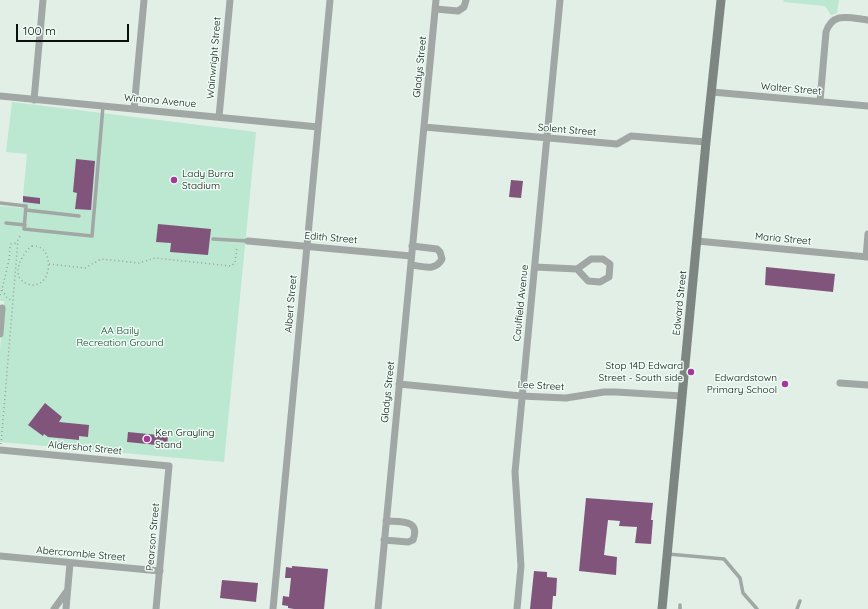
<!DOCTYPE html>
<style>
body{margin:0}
#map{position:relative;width:868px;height:609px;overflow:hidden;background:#e1efe7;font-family:Quicksand,sans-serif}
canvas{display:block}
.scale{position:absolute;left:16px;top:24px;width:113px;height:18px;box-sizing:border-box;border:2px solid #0b100e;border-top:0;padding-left:5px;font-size:12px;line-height:14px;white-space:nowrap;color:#0b100e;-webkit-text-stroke:3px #eefcf5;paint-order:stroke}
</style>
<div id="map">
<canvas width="868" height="609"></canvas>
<div class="scale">100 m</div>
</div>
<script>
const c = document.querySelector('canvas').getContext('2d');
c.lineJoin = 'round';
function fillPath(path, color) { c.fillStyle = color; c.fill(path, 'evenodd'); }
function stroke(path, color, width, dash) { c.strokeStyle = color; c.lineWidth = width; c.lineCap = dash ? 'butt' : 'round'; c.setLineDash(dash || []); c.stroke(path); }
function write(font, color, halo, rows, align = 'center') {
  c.font = font + ' Quicksand,sans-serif'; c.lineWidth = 3; c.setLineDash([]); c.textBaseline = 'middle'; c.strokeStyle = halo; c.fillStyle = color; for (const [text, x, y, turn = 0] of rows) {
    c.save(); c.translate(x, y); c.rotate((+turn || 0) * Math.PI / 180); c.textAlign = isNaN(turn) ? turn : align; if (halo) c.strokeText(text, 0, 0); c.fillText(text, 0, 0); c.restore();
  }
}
fillPath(new Path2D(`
 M784,0H839L837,13L831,15L825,6L783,2Z
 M12,102L256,132L224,462L0,442V350L4,301H0V206L22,208L27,154L6,152Z`), '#bce7d1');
fillPath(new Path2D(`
 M76,159L95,161L91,210L75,209L77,193L73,192Z
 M511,180L523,181L521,198L509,197Z
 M23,196L40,198V204L23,202Z
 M158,224L211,229L208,255L170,252L171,243L156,242Z
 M766,267L835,274L833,292L765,285Z
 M45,403L62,417L59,422L89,425L88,437L79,436V440L48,437L44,434L43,436L28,425Z
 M128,432L168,436L167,446L127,442Z
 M586,498L653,503L651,520H653L651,544L635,543L637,527L619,526L620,521L608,520L604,555L617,557L616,575L579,571Z
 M292,566L328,569L324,609H294L288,608V606L282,605L283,596L289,597L291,578H285L286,567L292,568Z
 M534,571L547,572V577L557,578L556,596H553L552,609H530Z
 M222,580L258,583L256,602L220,598Z`), '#81557b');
stroke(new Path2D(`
 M32,246C56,244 53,292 28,284C9,278 21,254 32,246Z
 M49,264L85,268L101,259L139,263L155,258L231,266L235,263L237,247
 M2,290L7,298L13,301
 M0,295C4,283 6,272 9,260C10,254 9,249 11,244L17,243
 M1,444L18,240L21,234`), '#96a19b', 1.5, [1, 3]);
stroke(new Path2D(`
 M0,203L26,206L24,229L92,236L103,106
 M26,210L79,216
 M6,223L25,225
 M213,239L248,241
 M668,554L724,559L740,578L743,593L757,609
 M680,609V605
 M797,609L800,601`), '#a1a7a4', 3.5);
stroke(new Path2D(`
 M436,9L458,11L464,7L466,0
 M712,92L868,106
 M0,96L318,127
 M34,100L43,0
 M820,101L826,32C833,11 850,18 868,20
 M134,109L144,0
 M219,117L230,0
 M424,127L617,144L631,136L706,142
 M248,241L411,256
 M697,241L868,257
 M866,257L868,234
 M411,265C423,266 435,272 442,259L440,252L437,249L412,246
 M535,267L577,269L591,259H603L610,264L609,277L600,282L588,281L577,269
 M0,334L2,308
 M840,383L868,385
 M399,384L521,396L566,398L604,392H616L682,396
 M0,450L169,466L156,609
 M384,540L408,542L413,540C421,519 400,522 386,521
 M0,556L160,571
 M54,609L67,591
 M66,609L70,563
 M273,609L330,0
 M378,609L436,0
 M517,609L521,566L515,472L560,0`), '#a1a7a4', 7);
stroke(new Path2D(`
 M662,609L706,142L721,0`), '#7d8681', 9);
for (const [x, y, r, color] of [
 [174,180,4,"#a4399a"],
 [691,372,4,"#a4399a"],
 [785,384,4,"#a4399a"],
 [147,439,4,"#a4399a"]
]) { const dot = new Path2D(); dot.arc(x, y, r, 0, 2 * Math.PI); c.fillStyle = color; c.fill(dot); stroke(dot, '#eefcf5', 1.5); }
write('10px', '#0b100e', '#eefcf5', [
 ["Wainwright Street",214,58,-85],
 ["Gladys Street",420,67,-84],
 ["Walter Street",791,89,5],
 ["Winona Avenue",160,101,5],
 ["Solent Street",567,130,5],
 ["Edith Street",331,238,5],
 ["Maria Street",783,239,5],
 ["Caulfield Avenue",521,303,-84],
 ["Edward Street",680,303,-84],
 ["Albert Street",291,304,-85],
 ["Lee Street",541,386,3],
 ["Gladys Street",388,392,-84],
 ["Aldershot Street",85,448,5],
 ["Pearson Street",153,537,-85],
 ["Abercrombie Street",81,554,5]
]);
write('10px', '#0b100e', '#eefcf5', [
 ["Lady Burra",182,174],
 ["Stadium",182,186],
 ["Stop 14D Edward",683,366,"right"],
 ["Street - South side",683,378,"right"],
 ["Edwardstown",777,378,"right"],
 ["Primary School",777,390,"right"],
 ["Ken Grayling",155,433],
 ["Stand",155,445]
], 'left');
write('10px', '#144833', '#eefcf5', [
 ["AA Baily",120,331],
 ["Recreation Ground",120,343]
]);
</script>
